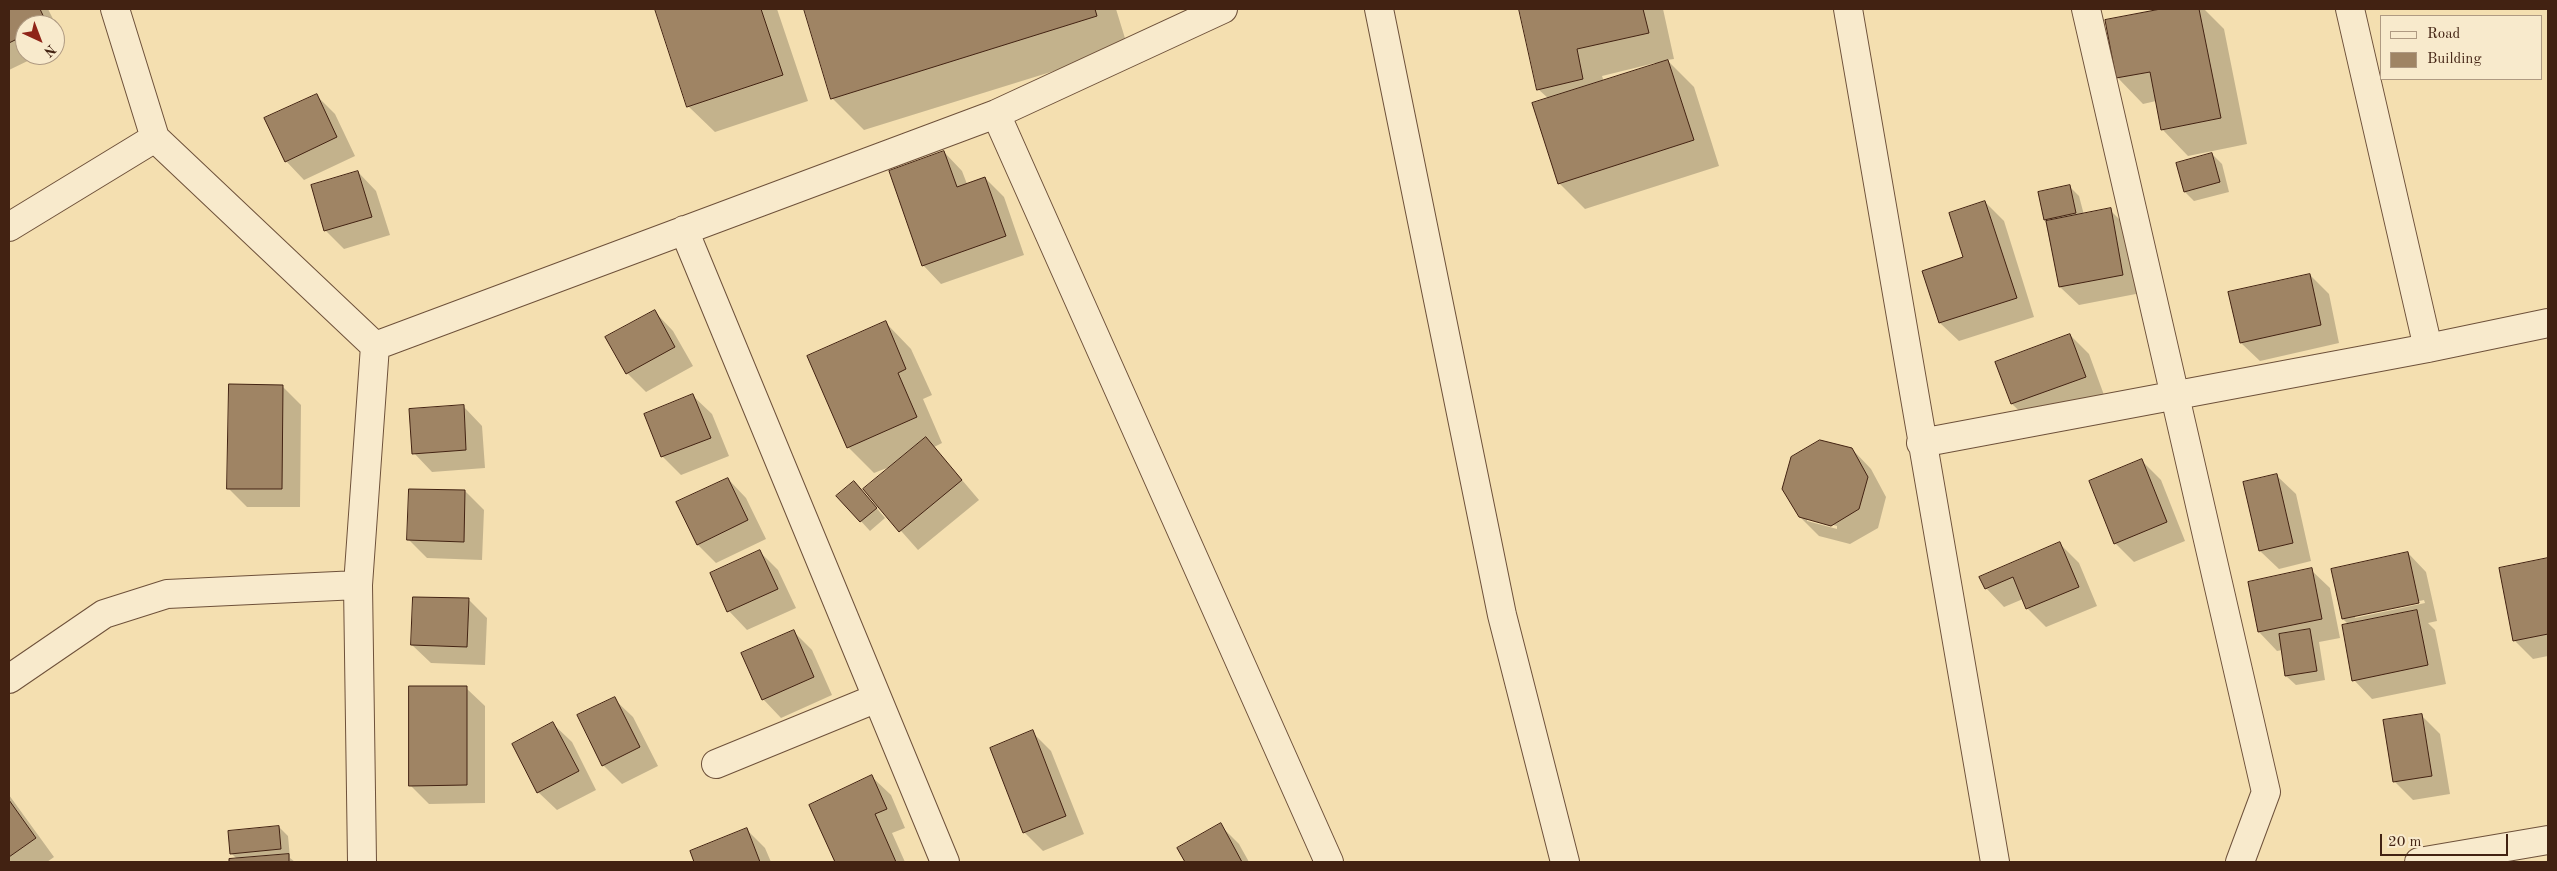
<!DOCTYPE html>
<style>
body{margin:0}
#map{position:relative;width:2557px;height:871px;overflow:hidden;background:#f4dfb0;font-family:"Old Standard TT",serif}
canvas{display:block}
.frame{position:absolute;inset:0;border:10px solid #422212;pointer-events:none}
.legend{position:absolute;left:2380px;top:15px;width:162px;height:65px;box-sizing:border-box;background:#f8eacc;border:1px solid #af9a82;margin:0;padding:6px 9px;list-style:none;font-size:15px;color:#422212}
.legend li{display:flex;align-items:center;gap:10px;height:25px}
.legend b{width:25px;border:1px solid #af9a82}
.north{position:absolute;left:15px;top:15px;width:50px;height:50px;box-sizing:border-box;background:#f8eacc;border:1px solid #af9a82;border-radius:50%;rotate:137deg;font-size:14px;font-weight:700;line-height:20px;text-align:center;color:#422212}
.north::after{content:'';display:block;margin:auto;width:18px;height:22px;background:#8f2418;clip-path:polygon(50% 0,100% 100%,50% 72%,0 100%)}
.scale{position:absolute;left:2380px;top:834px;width:128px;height:22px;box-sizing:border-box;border:2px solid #422212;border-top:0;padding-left:6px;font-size:15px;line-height:18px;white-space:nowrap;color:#422212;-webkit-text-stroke:4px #f8eacc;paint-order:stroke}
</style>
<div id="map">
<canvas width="2557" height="871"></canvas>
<div class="frame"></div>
<ul class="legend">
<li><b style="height:6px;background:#f8eacc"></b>Road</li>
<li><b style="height:14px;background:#9f8464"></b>Building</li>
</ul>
<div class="north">N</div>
<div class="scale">20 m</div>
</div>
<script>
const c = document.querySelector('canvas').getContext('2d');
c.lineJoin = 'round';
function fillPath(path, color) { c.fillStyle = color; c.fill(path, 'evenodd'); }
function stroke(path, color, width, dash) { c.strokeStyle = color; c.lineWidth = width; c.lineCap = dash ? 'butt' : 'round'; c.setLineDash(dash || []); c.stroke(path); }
fillPath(new Path2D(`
 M9,9H48L65,43L55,48V25H25V55H40L9,70Z
 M656,9H777L808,101L715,132L688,106Z
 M805,9H1116L1128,48L864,130L832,98Z
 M1520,9H1663L1674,59L1667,60L1694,87L1719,166L1585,209L1559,183L1549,99L1538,89ZM1655,63V65L1604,82L1602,76Z
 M2168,9H2204L2224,29L2247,144L2188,156L2162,129L2156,101L2143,104L2117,77L2106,21Z
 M316,95L335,114L355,156L304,180L286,161Z
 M944,152L962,171L967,184L985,178L1004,197L1024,255L941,284L923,265Z
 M2212,154L2222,164L2229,192L2194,201L2185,192Z
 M358,172L376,191L390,235L344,249L325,230Z
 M2070,187L2079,196L2084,215L2110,210L2129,229L2141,293L2079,305L2060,287L2045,220Z
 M1985,202L2004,221L2034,317L1959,341L1940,323Z
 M2310,275L2329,294L2339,343L2260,361L2241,343Z
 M655,312L673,331L693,366L646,392L627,373Z
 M885,322L911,349L932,395L923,399L942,443L934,447L979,500L918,550L864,489L892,466L874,473L848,447Z
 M2070,335L2089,354L2104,395L2031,422L2012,404L1997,363Z
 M282,386L301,405L300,507H247L228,488Z
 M693,396L712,414L729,456L681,475L662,456Z
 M464,407L482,426L485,468L432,472L414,453Z
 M1852,449L1871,469L1886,497L1878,528L1850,544L1819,536L1800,517ZM1807,518L1837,526V529L1807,521Z
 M2142,461L2161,480L2185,541L2134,562L2115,543Z
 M2277,476L2296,494L2311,561L2279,569L2260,551Z
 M728,479L746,498L766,539L716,563L698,545Z
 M465,491L484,510L482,560L427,558L409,540Z
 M863,492L885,518L870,531L838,496Z
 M2060,544L2079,563L2097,606L2046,627L2027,608L2023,599L2004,607L1986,588Z
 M760,552L778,570L796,608L747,630L729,611L712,574Z
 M2408,553L2426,572L2437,621L2428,623L2435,630L2446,684L2372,699L2354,680L2349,625L2343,619ZM2424,600L2425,603L2355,618V615Z
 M2548,559V656L2533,659L2514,640L2500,569Z
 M2311,570L2330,588L2340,638L2319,642L2325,680L2296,685L2286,676L2282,650L2277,651L2259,632L2249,583Z
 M469,600L487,618L485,665L431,663L412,645Z
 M794,632L812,650L832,695L781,718L763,699Z
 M466,688L485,706V803L429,804L410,785Z
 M614,699L633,717L658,766L622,784L603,765Z
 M2421,715L2440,734L2450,794L2413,800L2394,781Z
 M553,724L572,742L596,790L557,810L538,792Z
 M1032,732L1051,751L1084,834L1043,851L1024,832Z
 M872,777L891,795L905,828L892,833L905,862H836L810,805Z
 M9,795L54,857L47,862H9Z
 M1220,825L1239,844L1249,862H1186L1179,848Z
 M279,827L288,836L290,858L295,862H231L230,860L237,859L231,853Z
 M747,830L765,848L771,862H696L691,851Z`), '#0003');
const building = new Path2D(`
 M9,9H40L47,24L25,25V35L9,43Z
 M655,9H761L783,75L687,107Z
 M804,9H1095L1097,16L831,99Z
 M1519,9H1643L1649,33L1577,49L1583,79L1537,90Z
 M2161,9H2199L2221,118L2161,130L2150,72L2116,78L2105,20Z
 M1668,60L1694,140L1558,184L1532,103Z
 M317,94L337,137L285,162L264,118Z
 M944,151L957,187L985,177L1006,236L922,266L889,171Z
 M2212,153L2220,182L2184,192L2176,163Z
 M358,171L372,217L324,231L311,185Z
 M2070,185L2076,213L2044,220L2038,192Z
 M1985,201L2017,298L1939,323L1922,271L1963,257L1949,213Z
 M2111,208L2123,275L2059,287L2046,221Z
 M2310,274L2321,325L2240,343L2228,292Z
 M655,310L675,347L626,374L605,337Z
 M886,321L906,369L898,373L917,417L847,448L807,356Z
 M2070,334L2086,377L2011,404L1995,362Z
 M229,384L283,385L282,489H227Z
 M693,394L711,438L661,457L644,414Z
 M464,405L466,450L412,454L409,409Z
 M926,437L962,480L899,532L863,489Z
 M1820,440L1852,448L1868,477L1859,509L1831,526L1799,517L1782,489L1791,457Z
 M2142,459L2167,522L2114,544L2089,481Z
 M2277,474L2293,543L2259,551L2243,482Z
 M728,478L748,520L697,545L676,502Z
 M854,481L877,508L860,522L836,496Z
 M409,489L465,490L464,542L407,540Z
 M2060,542L2079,587L2026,609L2013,577L1985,589L1979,577Z
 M760,550L778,589L727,612L710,573Z
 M2408,552L2419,603L2342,619L2331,569Z
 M2548,558V634L2513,641L2499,568Z
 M2312,568L2322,619L2258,632L2248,582Z
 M413,597L469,598L467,647L411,645Z
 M2417,610L2428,665L2352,681L2342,625Z
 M2310,629L2317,671L2285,676L2279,634Z
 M794,630L814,677L762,700L741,653Z
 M409,686H467V785L409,786Z
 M615,697L640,747L602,766L577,715Z
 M2422,714L2432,776L2393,782L2383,720Z
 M553,722L579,771L537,793L512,744Z
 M1033,730L1066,816L1023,833L990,748Z
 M872,775L887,809L875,814L896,862H835L809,805Z
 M9,800L36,838L9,857Z
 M1221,823L1242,862H1185L1177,848Z
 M279,826L281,849L230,854L228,831Z
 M747,828L760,862H694L690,851Z
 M289,854V862H229V859Z`);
fillPath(building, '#9f8464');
stroke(building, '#422212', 1);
const street = new Path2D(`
 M115,9L155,138L375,346L996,114L1223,9
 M1379,9L1502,615L1565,862
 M1848,9L1995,862
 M2086,9L2266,792L2240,862
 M2350,9L2428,348
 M996,114L1329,862
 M9,227L155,138
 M684,230L945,862
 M1921,443L2428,348L2548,323
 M9,679L104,614L167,594L358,585
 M716,764L877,698
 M362,862L358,585L375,346
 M2419,862L2548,840`);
stroke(street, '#6e513a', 30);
stroke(street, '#f8eacc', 28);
</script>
